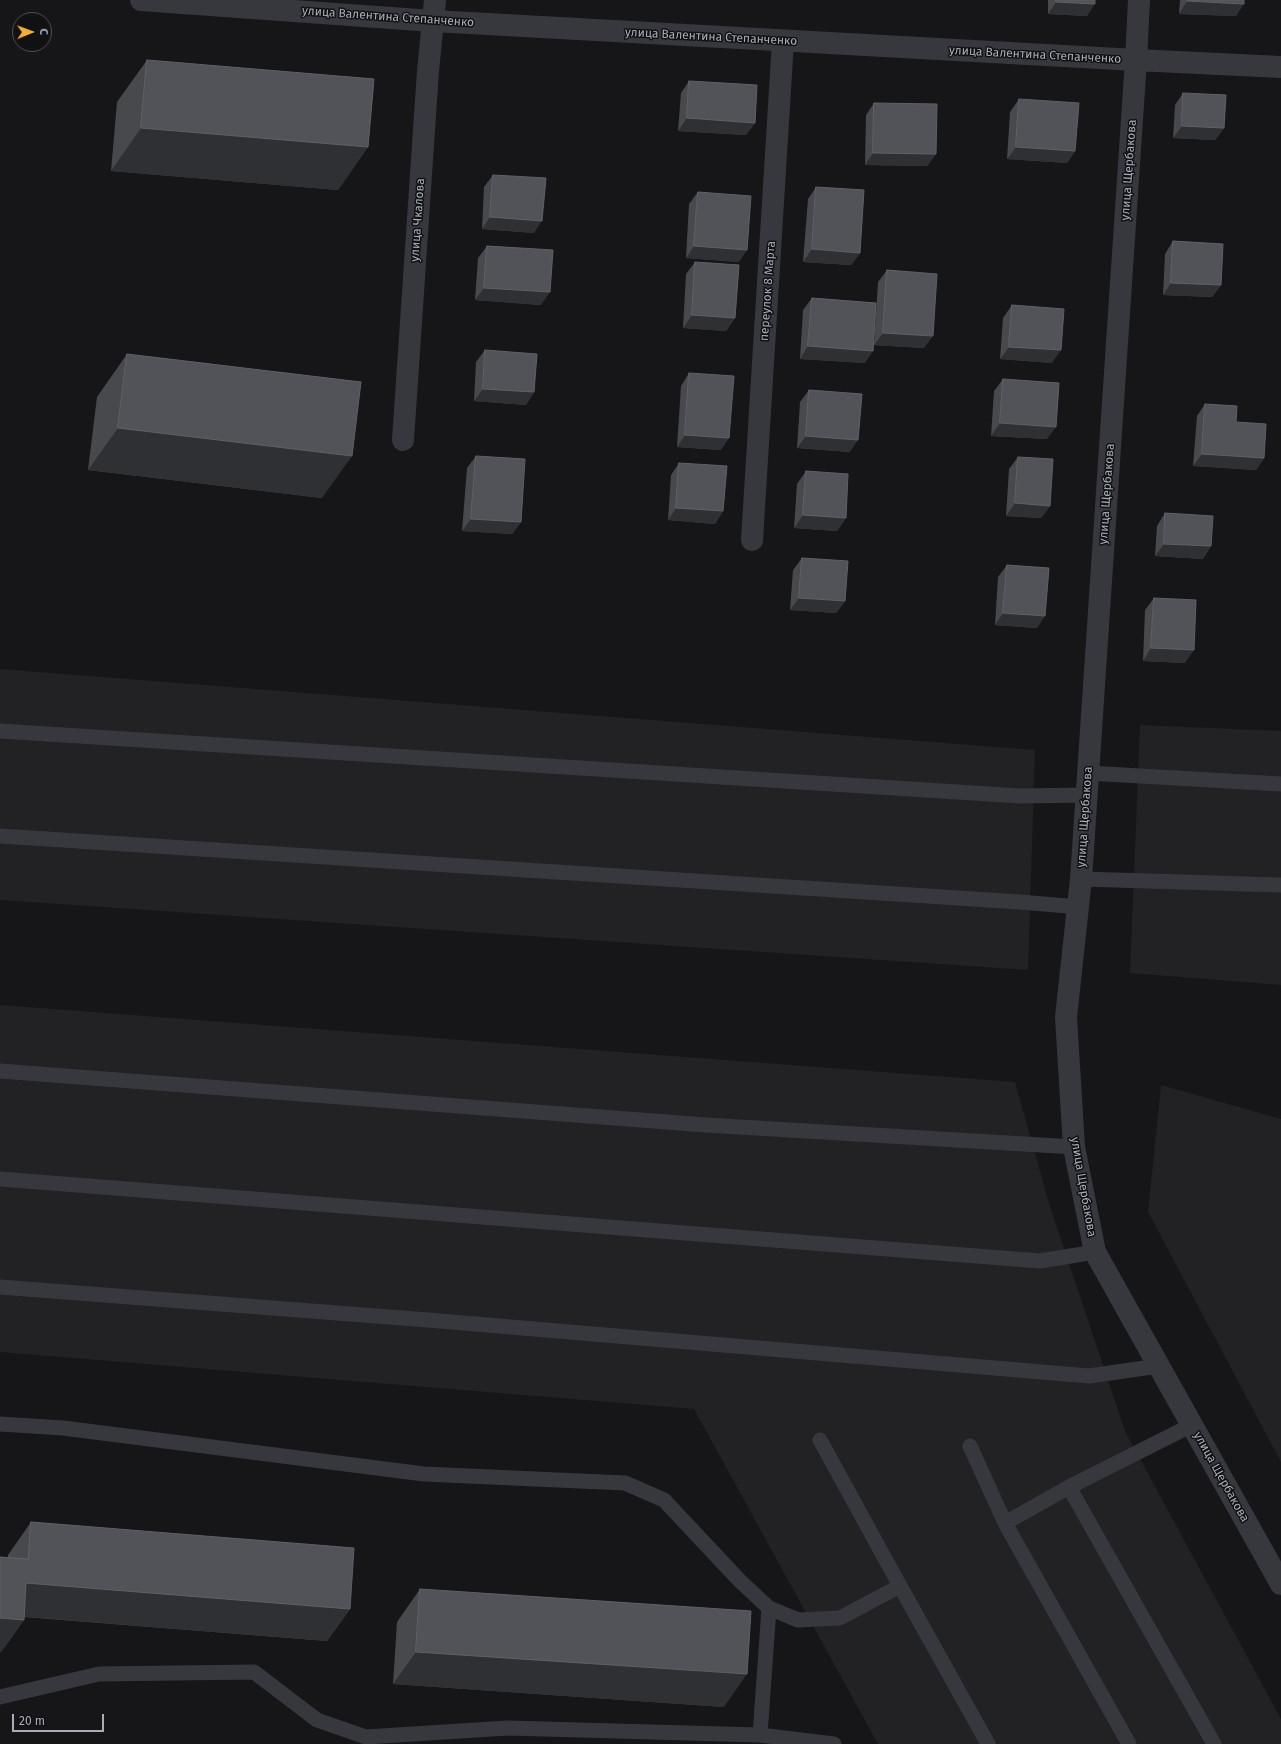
<!DOCTYPE html>
<meta charset="utf-8">
<style>
body{margin:0}
#map{position:relative;width:1281px;height:1744px;overflow:hidden;background:#161618;font-family:"Fira Sans",sans-serif}
canvas{display:block}
.north{position:absolute;left:12px;top:12px;width:40px;height:40px;box-sizing:border-box;background:#111113;border:1px solid #4d4f55;border-radius:50%;rotate:89deg;font-size:11px;font-weight:700;line-height:16px;text-align:center;color:#a8adb8}
.north::after{content:'';display:block;margin:auto;width:14px;height:18px;background:#f2b134;clip-path:polygon(50% 0,100% 100%,50% 72%,0 100%)}
.scale{position:absolute;left:12px;top:1714px;width:92px;height:18px;box-sizing:border-box;border:2px solid #a8adb8;border-top:0;padding-left:5px;font-size:12px;line-height:14px;white-space:nowrap;color:#a8adb8;-webkit-text-stroke:3px #111113;paint-order:stroke}
</style>
<div id="map">
<canvas width="1281" height="1744"></canvas>
<div class="north">С</div>
<div class="scale">20 m</div>
</div>
<script>
const c = document.querySelector('canvas').getContext('2d');
c.lineJoin = 'round';
function fillPath(path, color) { c.fillStyle = color; c.fill(path, 'evenodd'); }
function stroke(path, color, width, dash) { c.strokeStyle = color; c.lineWidth = width; c.lineCap = dash ? 'butt' : 'round'; c.setLineDash(dash || []); c.stroke(path); }
function write(font, color, halo, rows, align = 'center') {
  c.font = font + ' "Fira Sans",sans-serif'; c.lineWidth = 3; c.setLineDash([]); c.textBaseline = 'middle'; c.strokeStyle = halo; c.fillStyle = color; for (const [text, x, y, turn = 0] of rows) {
    c.save(); c.translate(x, y); c.rotate((+turn || 0) * Math.PI / 180); c.textAlign = isNaN(turn) ? turn : align; if (halo) c.strokeText(text, 0, 0); c.fillText(text, 0, 0); c.restore();
  }
}
fillPath(new Path2D(`
 M0,669L1035,750L1028,970L0,900Z
 M1140,725L1281,731V985L1130,973Z
 M0,1005L1015,1082L1050,1207L1125,1431L1281,1719V1744H878L694,1409L0,1352Z
 M1161,1085L1281,1119V1462L1148,1212Z`), '#222225');
stroke(new Path2D(`
 M0,731L1020,796L1086,795
 M1088,773L1281,784
 M0,836L1020,902L1079,907
 M1081,879L1281,885
 M0,1071L706,1125L1074,1147
 M0,1179L1040,1261L1095,1252
 M0,1287L428,1320L1089,1376L1159,1366
 M0,1424L63,1428L424,1474L625,1483L664,1500L740,1581L769,1608L798,1620L840,1618L900,1586L988,1744
 M820,1440L900,1586
 M970,1446L1005,1523L1129,1744
 M1069,1487L1214,1744
 M1005,1523L1069,1487L1192,1425
 M0,1697L99,1674L254,1672L317,1720L366,1737L508,1728L760,1735L834,1744
 M760,1735L769,1608`), '#37383d', 15);
stroke(new Path2D(`
 M1281,67L1136,60L1081,879L1066,1017L1074,1147L1095,1252L1281,1584
 M403,440L428,71L435,0
 M752,540L783,41`), '#37383d', 22);
stroke(new Path2D(`
 M141,0L433,21L1136,60L1139,0`), '#37383d', 22);
fillPath(new Path2D(`
 M1048,0H1095L1087,16L1048,14Z
 M1180,0H1244L1236,16L1179,14Z
 M147,60L368,147L338,190L111,171L117,102Z
 M689,81L755,123L746,135L678,131L681,93Z
 M1183,93L1224,128L1215,140L1173,138L1175,105Z
 M1019,99L1075,151L1067,163L1007,159L1010,112Z
 M874,103L936,154L927,166L865,165L866,115Z
 M493,175L534,233L482,229L484,187Z
 M816,187L860,253L851,265L803,262L808,199Z
 M698,192L739,262L686,258L689,204Z
 M1173,241L1221,285L1212,297L1163,295L1165,254Z
 M487,246L541,305L475,300L478,258Z
 M695,262L735,318L726,331L683,328L686,274Z
 M887,270L924,348L874,345L878,282Z
 M812,298L865,363L800,359L803,310Z
 M1012,305L1052,363L1000,359L1003,318Z
 M485,350L534,392L526,405L474,401L476,362Z
 M127,354L322,498L88,470L97,397Z
 M689,373L721,450L677,447L681,386Z
 M1003,379L1047,439L991,436L994,391Z
 M809,390L850,452L797,448L800,402Z
 M1205,404L1236,422L1264,458L1256,470L1193,466L1197,416Z
 M476,456L521,522L512,534L462,531L467,468Z
 M1018,457L1050,506L1041,518L1006,516L1009,469Z
 M679,463L723,511L715,524L668,520L671,475Z
 M806,471L846,518L837,531L794,528L797,484Z
 M1165,513L1211,546L1203,559L1155,556L1157,526Z
 M802,558L845,601L836,613L790,610L793,570Z
 M1007,565L1037,628L995,625L998,577Z
 M1154,598L1185,663L1143,661L1145,610Z
 M31,1522L350,1609L327,1641L24,1617V1620L1,1652H0V1557H8V1555Z
 M420,1589L724,1707L393,1684L397,1622Z`), '#47494d');
fillPath(new Path2D(`
 M1187,1L1244,4L1236,16L1179,14Z
 M1056,2L1095,4L1087,16L1048,14Z
 M687,118L755,123L746,135L678,131Z
 M1182,126L1224,128L1215,140L1173,138Z
 M141,128L368,147L338,190L111,171Z
 M1016,147L1075,151L1067,163L1007,159Z
 M873,153L936,154L927,166L865,165Z
 M490,217L542,221L534,233L482,229Z
 M694,246L747,250L739,262L686,258Z
 M812,249L860,253L851,265L803,262Z
 M1171,283L1221,285L1212,297L1163,295Z
 M484,288L550,292L541,305L475,300Z
 M692,315L735,318L726,331L683,328Z
 M883,333L933,336L924,348L874,345Z
 M808,346L873,351L865,363L800,359Z
 M1009,347L1061,350L1052,363L1000,359Z
 M483,389L534,392L526,405L474,401Z
 M1000,423L1056,427L1047,439L991,436Z
 M118,428L352,456L322,498L88,470Z
 M685,435L729,438L721,450L677,447Z
 M806,436L858,440L850,452L797,448Z
 M1202,454L1264,458L1256,470L1193,466Z
 M1015,503L1050,506L1041,518L1006,516Z
 M676,508L723,511L715,524L668,520Z
 M803,515L846,518L837,531L794,528Z
 M471,519L521,522L512,534L462,531Z
 M1164,544L1211,546L1203,559L1155,556Z
 M799,598L845,601L836,613L790,610Z
 M1003,613L1045,616L1037,628L995,625Z
 M1151,648L1194,650L1185,663L1143,661Z
 M26,1583L350,1609L327,1641L3,1615Z
 M0,1618L24,1620L1,1652H0Z
 M416,1652L747,1674L724,1707L393,1684Z`), '#2f3033');
const building = new Path2D(`
 M1056,0H1095V4L1056,2Z
 M1188,0H1244V4L1187,1Z
 M147,60L374,79L368,147L141,128Z
 M689,81L757,85L755,123L687,118Z
 M1183,93L1226,95L1224,128L1182,126Z
 M1019,99L1079,103L1075,151L1016,147Z
 M874,103L937,104L936,154L873,153Z
 M493,175L546,178L542,221L490,217Z
 M816,187L864,190L860,253L812,249Z
 M698,192L751,196L747,250L694,246Z
 M1173,241L1223,244L1221,285L1171,283Z
 M487,246L553,250L550,292L484,288Z
 M695,262L739,265L735,318L692,315Z
 M887,270L937,274L933,336L883,333Z
 M812,298L876,303L873,351L808,346Z
 M1012,305L1064,309L1061,350L1009,347Z
 M485,350L537,354L534,392L483,389Z
 M127,354L361,382L352,456L118,428Z
 M689,373L734,376L729,438L685,435Z
 M1003,379L1059,383L1056,427L1000,423Z
 M809,390L862,394L858,440L806,436Z
 M1205,404L1237,406L1236,422L1266,424L1264,458L1202,454Z
 M476,456L525,459L521,522L471,519Z
 M1018,457L1053,459L1050,506L1015,503Z
 M679,463L727,466L723,511L676,508Z
 M806,471L848,474L846,518L803,515Z
 M1165,513L1213,516L1211,546L1164,544Z
 M802,558L848,561L845,601L799,598Z
 M1007,565L1049,568L1045,616L1003,613Z
 M1154,598L1196,600L1194,650L1151,648Z
 M31,1522L354,1548L350,1609L26,1583L24,1620L0,1618V1557L28,1559Z
 M420,1589L751,1611L747,1674L416,1652Z`);
fillPath(building, '#525359');
stroke(building, '#5f6168', 1);
write('12px', '#a8adb8', '#111113', [
 ["улица Валентина Степанченко",388,17,4],
 ["улица Валентина Степанченко",711,37,3],
 ["улица Валентина Степанченко",1035,55,3],
 ["улица Щербакова",1129,170,-86],
 ["улица Чкалова",418,220,-86],
 ["переулок 8 Марта",768,291,-86],
 ["улица Щербакова",1107,494,-86],
 ["улица Щербакова",1085,817,-86],
 ["улица Щербакова",1083,1187,80],
 ["улица Щербакова",1221,1477,61]
]);
</script>
